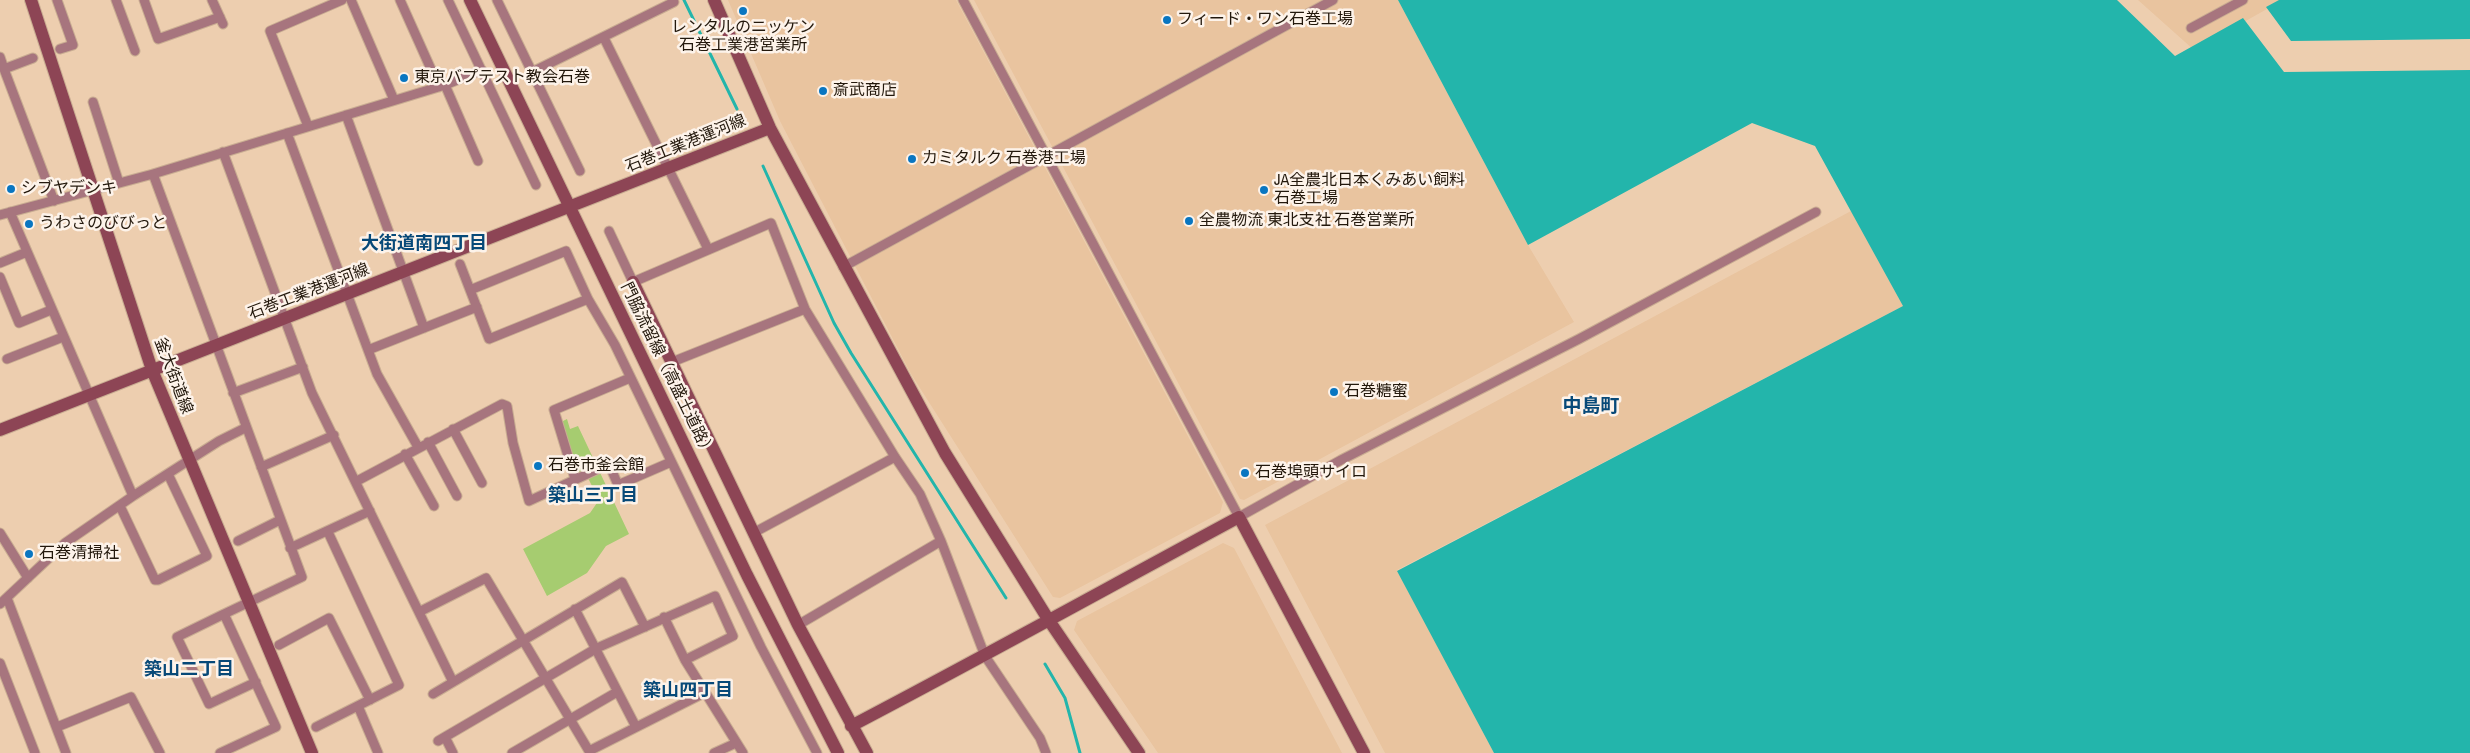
<!DOCTYPE html>
<meta charset="utf-8">
<style>
body{margin:0}
canvas{display:block;background:#edceaf}
</style>
<canvas width="2470" height="753"></canvas>
<script>
const c = document.querySelector('canvas').getContext('2d');
c.lineJoin = 'round';
function fillPath(path, color) { c.fillStyle = color; c.fill(path, 'evenodd'); }
function stroke(path, color, width, dash) { c.strokeStyle = color; c.lineWidth = width; c.lineCap = dash ? 'butt' : 'round'; c.setLineDash(dash || []); c.stroke(path); }
function write(font, color, halo, rows, align = 'center') {
  c.font = font + ' "Archivo Narrow","Noto Sans JP",sans-serif'; c.lineWidth = 5; c.setLineDash([]); c.textBaseline = 'middle'; c.strokeStyle = halo; c.fillStyle = color; for (const [text, x, y, turn = 0] of rows) {
    c.save(); c.translate(x, y); c.rotate((+turn || 0) * Math.PI / 180); c.textAlign = isNaN(turn) ? turn : align; if (halo) c.strokeText(text, 0, 0); c.fillText(text, 0, 0); c.restore();
  }
}
fillPath(new Path2D(`
 M728,0H956L1223,502L1220,513L1060,598L1053,597L911,374L780,121Z
 M974,0H1398L1528,245L1574,322L1244,500L1240,499Z
 M2138,0H2283L2194,50Z
 M1851,211L1903,306L1397,570L1494,753H1385L1265,525Z
 M1223,543L1234,548L1342,753H1158L1074,630L1077,621Z`), '#e9c49f');
fillPath(new Path2D(`
 M567,419L570,429L578,426L629,534L606,546L587,573L547,596L523,549L590,513L599,500L588,478L579,482L561,422Z`), '#a6cc70');
fillPath(new Path2D(`
 M1398,0H2117L2175,56L2243,18L2284,72L2470,70V753H1494L1397,571L1903,306L1815,146L1752,123L1528,245Z
 M2279,0H2470V39L2291,41L2266,7Z`), '#23b5ab');
stroke(new Path2D(`
 M684,0L737,109
 M763,166L834,323L851,353L1006,598
 M1045,664L1065,698L1080,753`), '#23b5ab', 3);
const street = new Path2D(`
 M57,0L73,45L60,49
 M116,0L135,51
 M144,0L158,39L220,17
 M212,0L223,24
 M351,0L394,100
 M400,0L439,87
 M448,0L536,185
 M497,0L580,171
 M963,0L1239,517L1341,460L1579,339L1816,212
 M2191,28L2243,0
 M604,38L708,249
 M0,57L4,69L33,58
 M4,69L54,201
 M532,72L674,2L673,0
 M445,85L478,161
 M93,102L119,183
 M346,115L424,328
 M308,126L270,31L342,0
 M287,133L377,374L418,447
 M223,152L312,393L453,682
 M153,174L302,577L224,614L276,727L220,753
 M0,215L153,174L445,85L482,70
 M609,231L633,282L771,223L805,309L895,457L920,494L941,541L985,656L1040,738L1046,753
 M0,263L27,252
 M460,264L489,339L588,299
 M843,267L1333,0
 M0,277L19,323L51,310
 M470,290L566,251L588,299L615,345L761,647L817,753
 M368,350L477,307
 M7,359L63,337
 M672,362L805,309
 M233,393L303,367
 M453,429L482,483
 M428,442L457,496
 M405,454L434,506
 M261,467L334,435
 M575,479L554,410L630,378
 M357,481L502,404L507,406L513,443L529,501L609,464L618,485L671,462
 M133,496L219,441L245,428
 M120,506L155,580H158L207,556L168,474
 M755,532L895,457
 M0,533L28,578
 M238,541L280,520
 M290,548L370,511
 M7,598L66,753
 M0,604L65,543L133,496L10,212
 M575,609L636,727
 M419,612L486,578L589,751
 M224,614L177,637L209,704L256,682
 M664,617L685,660L743,753
 M798,625L941,541
 M279,645L329,618L370,700
 M0,663L35,753
 M433,694L622,582L645,627
 M358,706L378,753
 M57,727L131,697L160,753
 M316,727L399,685L328,532
 M445,737L453,753
 M438,741L597,648L715,596L733,636L685,660
 M512,753L617,692
 M590,753L589,751L704,693
 M714,753L736,743`);
const secondary = new Path2D(`
 M31,0L152,370L312,753
 M470,0L747,575L838,753
 M714,0L770,128L945,453L1048,619L1139,753
 M633,282L798,625L867,753
 M0,430L770,128
 M851,726C981,658 1109,587 1239,517L1364,753`);
stroke(street, '#c9ad92', 11);
stroke(secondary, '#c9ad92', 14);
stroke(street, '#a7757e', 9);
stroke(secondary, '#8d4555', 12);
for (const [x, y, r, color] of [
 [743,11,5,"#0976c1"],
 [1167,20,5,"#0976c1"],
 [404,78,5,"#0976c1"],
 [823,91,5,"#0976c1"],
 [912,159,5,"#0976c1"],
 [11,189,5,"#0976c1"],
 [1264,190,5,"#0976c1"],
 [1189,221,5,"#0976c1"],
 [29,224,5,"#0976c1"],
 [1334,392,5,"#0976c1"],
 [538,466,5,"#0976c1"],
 [1245,473,5,"#0976c1"],
 [29,554,5,"#0976c1"]
]) { const dot = new Path2D(); dot.arc(x, y, r, 0, 2 * Math.PI); c.fillStyle = color; c.fill(dot); stroke(dot, '#fdf3ea', 2); }
write('16px', '#23180c', '#fdf3ea', [
 ["フィード・ワン石巻工場",1177,20],
 ["レンタルのニッケン",743,28,"center"],
 ["石巻工業港営業所",743,46,"center"],
 ["東京バプテスト教会石巻",414,78],
 ["斎武商店",833,91],
 ["カミタルク 石巻港工場",922,159],
 ["JA全農北日本くみあい飼料",1274,181],
 ["石巻工場",1274,199],
 ["シブヤデンキ",21,189],
 ["全農物流 東北支社 石巻営業所",1199,221],
 ["うわさのびびっと",39,224],
 ["石巻糖蜜",1344,392],
 ["石巻市釜会館",548,466],
 ["石巻埠頭サイロ",1255,473],
 ["石巻清掃社",39,554]
], 'left');
write('16px', '#23180c', '#fdf3ea', [
 ["石巻工業港運河線",686,144,-22],
 ["石巻工業港運河線",309,292,-21],
 ["門脇流留線（高盛土道路）",667,370,64],
 ["釜大街道線",173,376,69]
]);
write('bold 18px', '#074978', '#fdf3ea', [
 ["大街道南四丁目",424,244],
 ["築山三丁目",593,496],
 ["築山二丁目",189,670],
 ["築山四丁目",688,691]
]);
write('bold 19px', '#074978', '#fdf3ea', [
 ["中島町",1591,407]
]);
</script>
